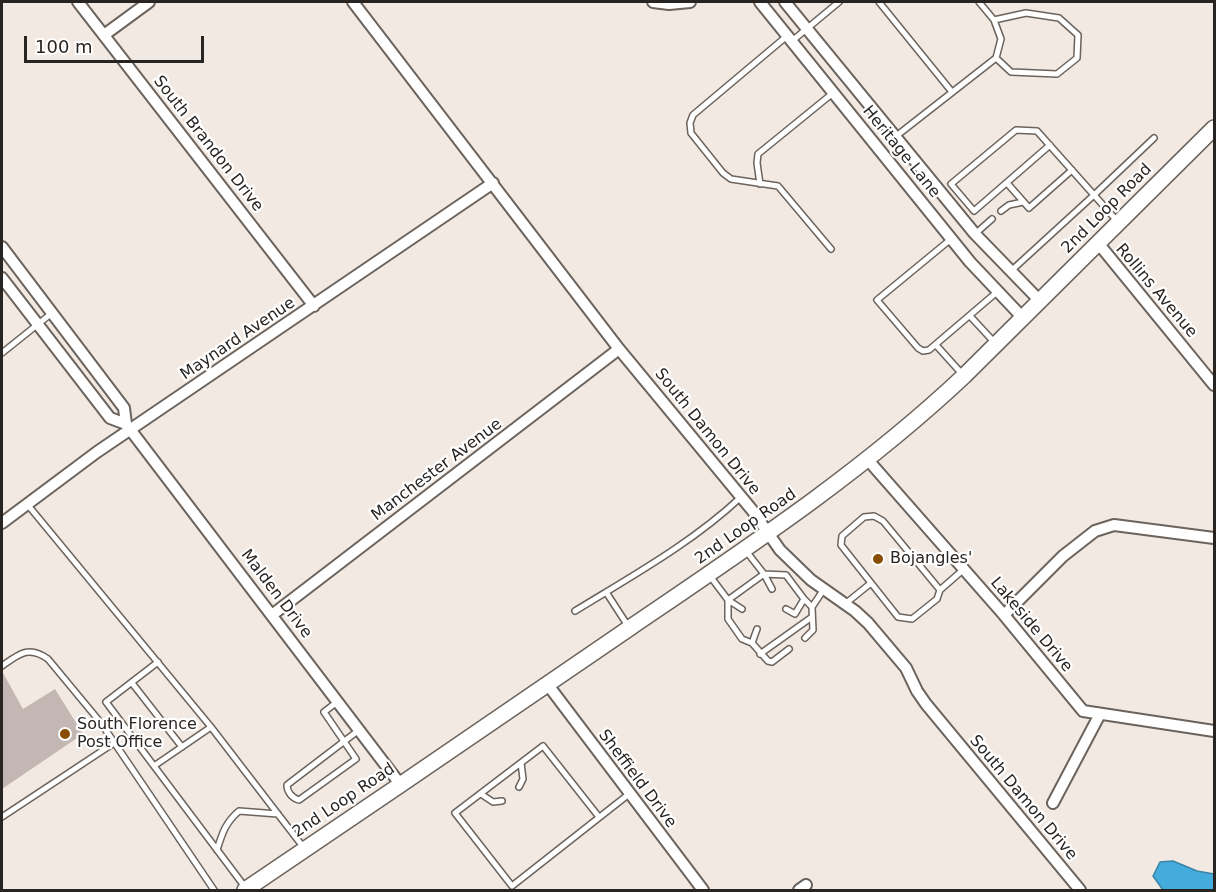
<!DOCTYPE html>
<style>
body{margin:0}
#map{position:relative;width:1216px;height:892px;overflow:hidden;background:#f2e9e2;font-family:"DejaVu Sans",sans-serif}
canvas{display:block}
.frame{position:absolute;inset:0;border:3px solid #282422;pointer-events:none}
.scale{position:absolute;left:24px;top:36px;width:180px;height:27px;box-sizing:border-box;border:3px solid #282422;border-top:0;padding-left:8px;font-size:18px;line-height:21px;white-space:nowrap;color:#282422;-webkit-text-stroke:4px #fff;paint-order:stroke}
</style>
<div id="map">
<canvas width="1216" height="892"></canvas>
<div class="frame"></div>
<div class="scale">100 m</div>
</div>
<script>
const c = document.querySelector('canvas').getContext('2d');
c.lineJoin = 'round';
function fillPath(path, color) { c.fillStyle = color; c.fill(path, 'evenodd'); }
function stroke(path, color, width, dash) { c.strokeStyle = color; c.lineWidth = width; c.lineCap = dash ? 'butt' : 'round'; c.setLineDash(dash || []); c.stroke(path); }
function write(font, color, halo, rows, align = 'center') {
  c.font = font + ' "DejaVu Sans",sans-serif'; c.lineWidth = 4.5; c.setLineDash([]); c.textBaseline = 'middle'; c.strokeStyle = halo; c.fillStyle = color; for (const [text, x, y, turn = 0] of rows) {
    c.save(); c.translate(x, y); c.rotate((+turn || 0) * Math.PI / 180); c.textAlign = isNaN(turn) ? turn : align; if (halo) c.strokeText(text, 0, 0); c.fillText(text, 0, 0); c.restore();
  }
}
const water = new Path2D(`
 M1173,861L1197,871L1214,874V890H1163L1153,876L1160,862Z`);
fillPath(water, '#44acdd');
stroke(water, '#3c83a5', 1.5);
fillPath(new Path2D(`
 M2,671L23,709L55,689L83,734L2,789Z`), '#c3b7b4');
const lane = new Path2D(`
 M879,2L952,92
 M994,20L1026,13L1059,18L1078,35L1077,58L1057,74L1011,72L996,58
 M787,36L693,115L690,123L691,133L723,173L731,179L778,186L831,249
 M792,41L839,2
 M895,137L996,58L1001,39L994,20L979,2
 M1007,183L1029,208L1072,170
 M760,184L757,163L758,154L833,93
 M1001,211L1009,205L1023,202
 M1118,222L1094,195L1154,138
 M975,234L992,219
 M951,239L877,300L918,348L923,351L929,350L997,292
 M1011,271L1094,195L1037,131L1016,130L951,184L974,211L1050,145
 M970,316L995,343
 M936,345L963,375
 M2,353L52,313
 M27,504L211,727L154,766L106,702L158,662
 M710,576L728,600V619L742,639L752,643L757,629
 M772,589L764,574L786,575L804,599L795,614L786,609
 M940,590L937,599L912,619L898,617L841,545L842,536L864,517L874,516L883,521L940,590L964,569
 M606,592L628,626
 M804,599L812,607L824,589
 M845,604L871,583
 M742,609L728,600L764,574L746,551
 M575,611C632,576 692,543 741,497
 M805,638L813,630L812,607
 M752,643L768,661L772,662L789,649
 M760,654L812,617
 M2,666C19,654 29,645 48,659L101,723L214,890
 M132,683L182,747
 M337,702L324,712L356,759L299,800C292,798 287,792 287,785L359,730
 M211,727L304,848
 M154,766L245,887
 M519,787L523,779L521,763
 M481,794L493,802L502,801
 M2,817L114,743
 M599,817L543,746L455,813L512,886L629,794
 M217,850C222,834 225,823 239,811L278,814`);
const street = new Path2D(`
 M78,2L314,306
 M353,2L619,349L752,510L780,550L811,580L855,611L868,623L906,668L917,691L926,704L1080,890
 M653,2L669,4L690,2
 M760,2L970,262L1023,318
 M785,2L975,234L1040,301
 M104,35L149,2
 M1098,243L1214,385
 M2,247L124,408L126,424L110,418L2,278
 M126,424L400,784
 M868,460L1004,615L1083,711L1214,731
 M2,523L97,452L493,183
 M272,615L619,349
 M1004,615L1063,556L1095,531L1114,525L1214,538
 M548,685L703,890
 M1053,803L1100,714
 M799,890L806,885`);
const secondary = new Path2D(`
 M245,890C374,803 503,715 631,627C747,548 862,472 964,376L1214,128`);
stroke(lane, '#6b635c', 8);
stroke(street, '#6b635c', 14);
stroke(secondary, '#6b635c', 18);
stroke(lane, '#fff', 5);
stroke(street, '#fff', 10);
stroke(secondary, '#fff', 15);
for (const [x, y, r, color] of [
 [878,559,6,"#874d03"],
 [65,734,6,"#874d03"]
]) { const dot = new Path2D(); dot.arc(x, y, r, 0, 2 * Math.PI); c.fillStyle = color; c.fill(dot); stroke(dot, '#fff', 2); }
write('16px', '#282422', '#fff', [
 ["South Brandon Drive",208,144,52],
 ["Heritage Lane",901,152,51],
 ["2nd Loop Road",1107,209,-45],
 ["Rollins Avenue",1156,291,50],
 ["Maynard Avenue",238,339,-34],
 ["South Damon Drive",707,432,51],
 ["Manchester Avenue",437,470,-37],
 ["2nd Loop Road",746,527,-35],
 ["Malden Drive",276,594,53],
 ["Lakeside Drive",1031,625,50],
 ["Sheffield Drive",637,779,53],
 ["South Damon Drive",1023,798,50],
 ["2nd Loop Road",344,801,-34]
]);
write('16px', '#282422', '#fff', [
 ["Bojangles'",890,559],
 ["South Florence",77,725],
 ["Post Office",77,743]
], 'left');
</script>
